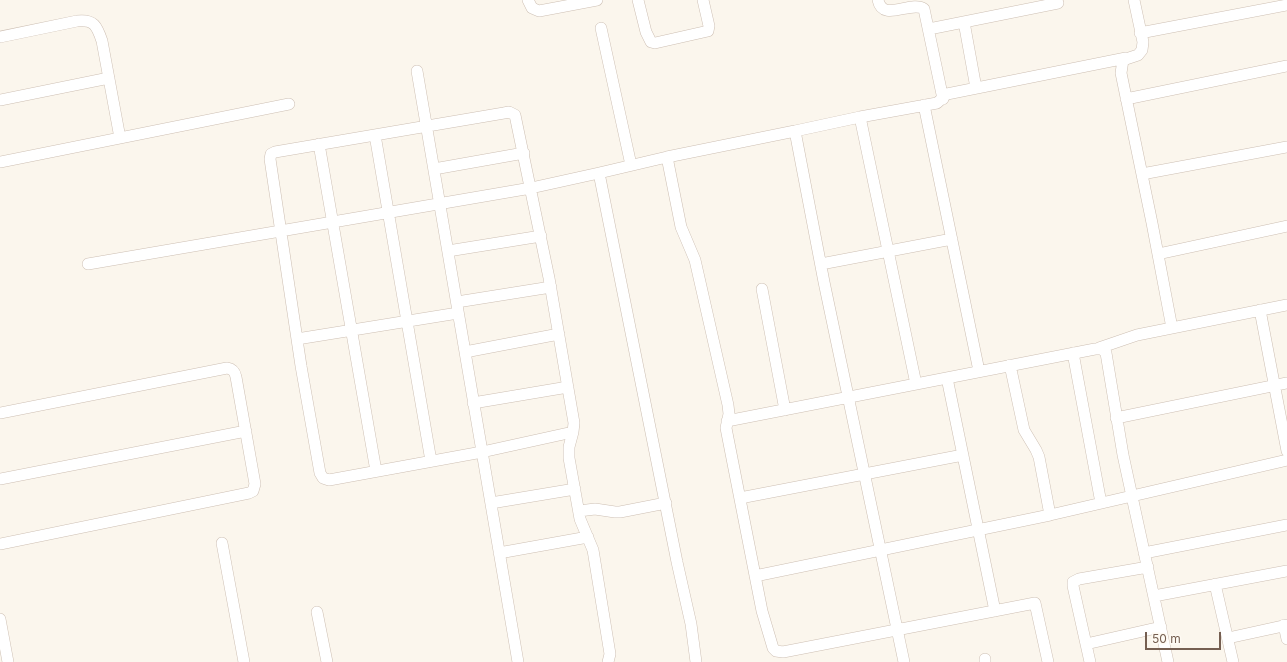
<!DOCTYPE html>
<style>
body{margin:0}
#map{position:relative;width:1287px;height:662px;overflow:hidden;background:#fbf6ed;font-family:Inter,sans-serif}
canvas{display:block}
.scale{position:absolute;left:1145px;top:632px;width:76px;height:18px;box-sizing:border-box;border:2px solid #755f51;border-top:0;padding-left:5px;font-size:12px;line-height:14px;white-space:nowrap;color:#755f51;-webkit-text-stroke:3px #fefaf3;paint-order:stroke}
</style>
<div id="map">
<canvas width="1287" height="662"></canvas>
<div class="scale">50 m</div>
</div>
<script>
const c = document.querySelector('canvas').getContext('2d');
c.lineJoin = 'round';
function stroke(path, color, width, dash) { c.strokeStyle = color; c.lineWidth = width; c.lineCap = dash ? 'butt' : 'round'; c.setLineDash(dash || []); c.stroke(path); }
const street = new Path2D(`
 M528,0L532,8L539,11L597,0
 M638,0L646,32L651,42L655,43L708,31L709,26L703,0
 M878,0C883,23 911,0 924,9L943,99
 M1134,0L1143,42L1142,50L1138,55L1123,60L1121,73L1152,223L1172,328
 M964,22L976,88
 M601,28L631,165
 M929,29L1058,3
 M1140,33L1287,5
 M0,37L77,21C94,19 97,26 102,41L120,138
 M417,71L518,662
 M1126,99L1287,66
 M0,100L109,78
 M924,105L979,371
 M860,117L916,384
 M795,131L860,117L937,103L947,94L952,93L1126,58
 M375,135L431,461
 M319,144L376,471
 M667,157L681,227L695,260L728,405L729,414L726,428L762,611L773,648L776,651L783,652L1035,603L1048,662
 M0,162L289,104
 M434,169L524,153
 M1142,174L1287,147
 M448,251L541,236
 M1158,254L1287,226
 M88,264L531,188L599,173
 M821,264L952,239
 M762,289L785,410
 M457,302L551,287
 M1260,310L1287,451
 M297,339L458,313
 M1099,348L1137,335L1287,305
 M465,352L559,334
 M1073,353L1101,503
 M1010,365L1024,430L1036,450L1039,457L1050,515
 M947,378L995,611
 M473,403L568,387
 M0,413L227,368C233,369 235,372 236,377L255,484L253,491L249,493L0,544
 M1116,418L1287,383
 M727,421L1095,349H1102L1106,353L1123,455L1168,662
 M573,432L482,452L329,480L323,478L320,473L301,366L270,159L271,154L275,152L504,113L509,112L515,115L549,278L574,423L573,432L569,447V458L580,519L593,550L610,654L608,662
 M0,479L246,431
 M740,498L963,455
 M491,503L575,489
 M579,511L595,509L615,512H620L666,503
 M222,543L244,662
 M499,553L588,537
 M1144,553L1287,525
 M755,576L1050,515L1287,460
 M1215,584L1233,662
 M1154,596L1287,571
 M317,612L327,662
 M0,619L8,662
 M1284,625L1287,639
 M1228,638L1287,625
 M1086,644L1161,627
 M985,659V662
 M696,662L691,624L677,562L599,173L667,157L795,131L824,282L904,662
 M1090,662L1073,586V582L1079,579L1148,567`);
stroke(street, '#cdbfb3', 12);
stroke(street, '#fff', 11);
</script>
